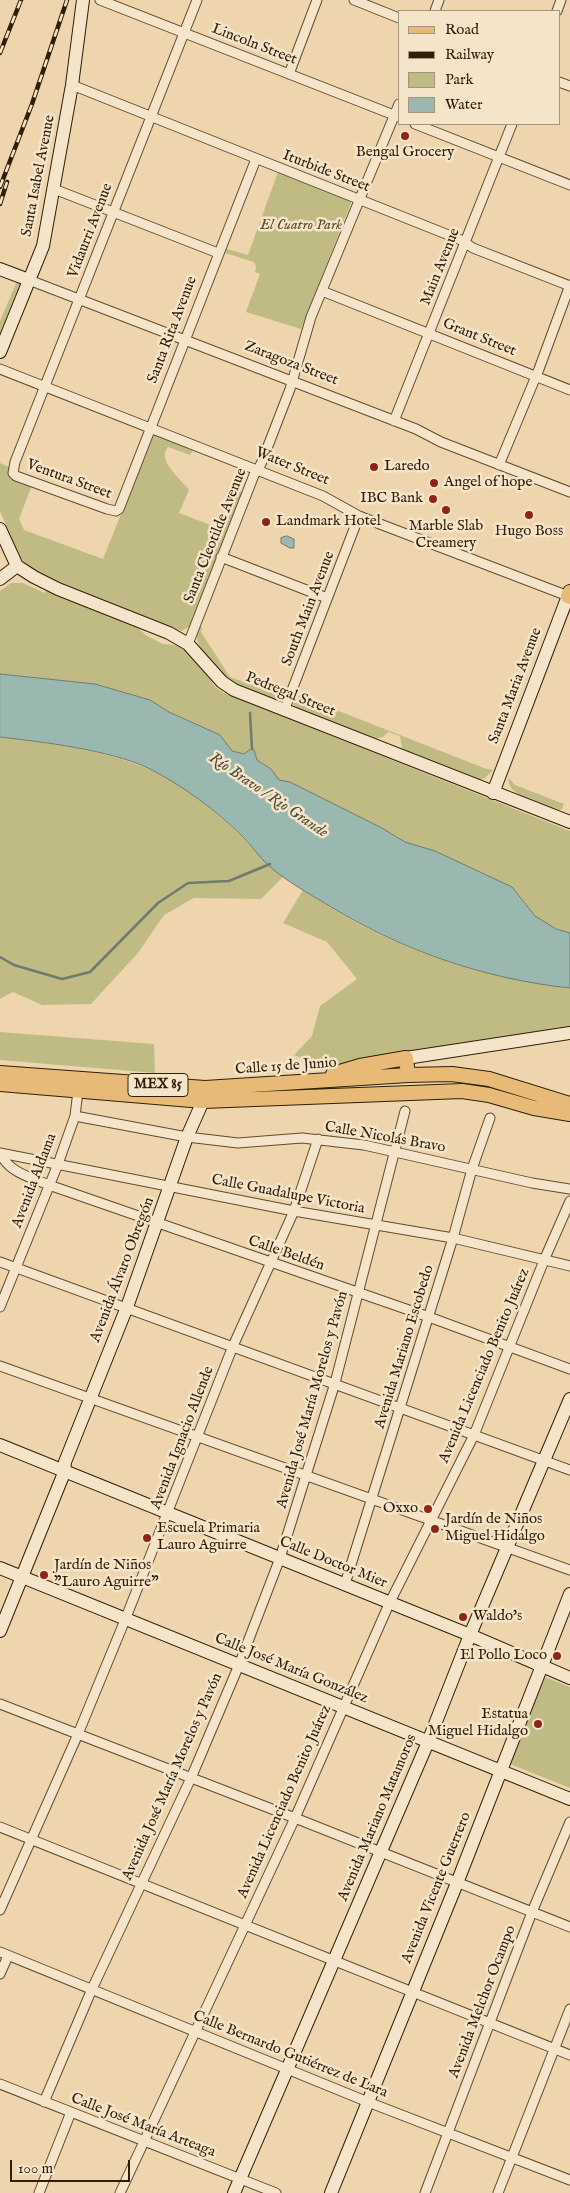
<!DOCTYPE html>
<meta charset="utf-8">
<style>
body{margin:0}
#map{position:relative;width:570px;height:2193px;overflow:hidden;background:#eed5ae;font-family:"IM FELL English",serif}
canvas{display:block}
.legend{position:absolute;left:398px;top:10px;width:162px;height:115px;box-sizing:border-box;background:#f4e4ca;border:1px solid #a5957c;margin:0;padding:6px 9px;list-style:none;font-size:15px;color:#2f1f06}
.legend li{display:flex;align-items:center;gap:10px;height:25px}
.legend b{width:25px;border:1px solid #a5957c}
.scale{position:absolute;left:10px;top:2160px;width:120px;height:22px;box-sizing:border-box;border:2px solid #2f1f06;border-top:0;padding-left:6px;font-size:15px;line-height:18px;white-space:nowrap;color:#2f1f06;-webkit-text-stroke:4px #f4e4ca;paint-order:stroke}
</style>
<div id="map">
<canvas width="570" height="2193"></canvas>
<ul class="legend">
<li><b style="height:6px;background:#e7ba77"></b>Road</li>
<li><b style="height:6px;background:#2f1f06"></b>Railway</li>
<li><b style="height:14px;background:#c0bb85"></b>Park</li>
<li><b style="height:14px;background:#9ab8b0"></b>Water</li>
</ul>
<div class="scale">100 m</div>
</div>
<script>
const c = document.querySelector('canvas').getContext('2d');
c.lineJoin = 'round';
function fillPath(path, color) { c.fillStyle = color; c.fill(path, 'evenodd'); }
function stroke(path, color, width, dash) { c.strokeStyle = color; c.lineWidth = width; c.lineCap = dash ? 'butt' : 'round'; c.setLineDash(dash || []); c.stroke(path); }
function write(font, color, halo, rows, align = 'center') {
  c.font = font + ' "IM FELL English",serif'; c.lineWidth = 5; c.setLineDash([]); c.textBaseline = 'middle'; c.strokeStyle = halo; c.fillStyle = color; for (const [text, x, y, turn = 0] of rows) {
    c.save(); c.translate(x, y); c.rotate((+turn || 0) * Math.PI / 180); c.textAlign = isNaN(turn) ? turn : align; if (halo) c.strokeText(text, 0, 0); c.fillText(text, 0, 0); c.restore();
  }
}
fillPath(new Path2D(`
 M278,172L348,199L351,203L301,329L246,312L260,274L255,272L256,266L254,262L222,252L224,248L248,255Z
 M17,281L22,283L0,337V321Z
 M153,434L194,449L190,455L168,447C156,460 181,479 189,490L179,513L221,529L237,491L243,492L191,624L189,627L181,631L55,583L26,565L19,555L0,511V463L9,467L10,475L32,485L19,519L24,530L103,559Z
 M11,583H23L45,593L46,590L134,625L147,636L163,644L181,646L197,660L215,687L224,693L570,831V933L556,929L535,916L512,887L435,851L405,842L380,827L290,782L282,781L276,778L267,766L257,760L252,749L244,754L232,751L220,735L169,712L150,700L95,684L0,674V591Z
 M199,626L202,627L201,632L230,677L281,696L280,699C256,706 199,661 197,637C196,633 198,629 199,626Z
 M298,695L484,768L493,770L485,778L478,781L406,752L402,748L400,736L388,732L383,737L373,739L295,708L293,699L296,700Z
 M0,737C48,743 101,749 146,768C175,779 202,801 225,821C246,839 262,861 284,876L261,899L194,898L164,915L138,953L91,1004L42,1005L13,992L0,999Z
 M509,778L515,785L564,804L562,809L559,810C545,805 505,796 509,778Z
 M303,890C321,901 340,914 359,924C424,958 497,980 570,988V1027L331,1068L294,1055L312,1036L320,1006L357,979L327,942L283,923Z
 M0,1032L154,1044L155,1073L0,1060Z
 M545,1677L570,1687V1788L510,1764Z`), '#c0bb85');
const water = new Path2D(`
 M287,536L294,539V548H290L281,543V538Z
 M0,674L95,684L150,700L169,712L220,735L232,751L244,754L251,749L254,750L257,760L271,769L279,780L290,782L380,827L405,842L435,851L512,887L535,916L556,929L570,933V988C485,979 404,951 331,907C310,894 287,882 268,865C259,857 252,846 243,837C216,810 182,785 148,768C110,750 43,742 0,737Z`);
fillPath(water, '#9ab8b0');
stroke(water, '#6f7b6c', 1);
stroke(new Path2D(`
 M250,713L252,749
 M0,957L14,965L62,979L90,972L158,903L188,883L229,881L270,864`), '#6f7b6c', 2.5);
const street = new Path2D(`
 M100,0L399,117
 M197,0L15,462L13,473L16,476L107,509L116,511L119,509L256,159
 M354,0L399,18
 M435,11L439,0
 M557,11L561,0
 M289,74L317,0
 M559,82L570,86
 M72,85L461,240L473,248L570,286
 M415,124L570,185
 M54,189L218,253
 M29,280L416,429L441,442L570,492
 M322,291L570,390
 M0,369L323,496L359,516L568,596
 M394,421L512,124
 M499,465L539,369L570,285
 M221,557L327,598
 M188,644L254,475L261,464L290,389L311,317L399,104
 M284,711L359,516
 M75,1116L187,1137L238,1143L302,1138L364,1145L532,1183L570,1189
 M0,1153L294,1211L453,1238L570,1266
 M1,1154C8,1172 32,1178 49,1185L429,1317L570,1369
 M0,1262L570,1470
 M0,1307L58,1164L75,1116L78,1091
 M0,1366L570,1570
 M345,1584L453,1238L472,1169L490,1118
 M0,1704L295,1818L570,1927
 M0,1827L570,2055
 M0,1910L78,1734L125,1620L233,1346L294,1211L318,1139
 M0,1952L368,2102L570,2180
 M0,1974L8,1956
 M0,2084L276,2193
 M44,2102L92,1989L191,1778L239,1665L280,1558L335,1383L405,1111
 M39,2193L71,2112
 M120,2193L295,1818L389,1604L474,1435L545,1258L570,1201
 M425,2193L532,1912L570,1822
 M498,2193L570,2009`);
const secondary = new Path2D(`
 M0,269L29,280
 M0,352L43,246L72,85L83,0
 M0,529L17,566L34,577L58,589L169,633L188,644L222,682L234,690L570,822
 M0,579L17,566
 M493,793L568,596
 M406,1058L570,1033
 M0,1445L470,1635L570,1678
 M0,1568L570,1799
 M0,1631L64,1473L65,1462L127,1307L187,1137L203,1101L204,1092
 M234,2193L428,1742L470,1635L570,1399
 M331,2193L457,1883L570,1594`);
const primary = new Path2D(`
 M570,592L568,596L570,597
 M0,1073L205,1088L408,1075L452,1074L489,1079L570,1104
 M333,1074L360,1066L406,1058L408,1075
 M0,1084L203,1101L462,1091L489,1095L534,1108L570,1114`);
stroke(street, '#5f4c30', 11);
stroke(secondary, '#2f1f06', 14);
stroke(primary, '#2f1f06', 16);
stroke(street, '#f4e4ca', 9);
stroke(secondary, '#f4e4ca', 12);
stroke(primary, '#e7ba77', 14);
const rail = new Path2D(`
 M0,53L21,0
 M0,187L32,104L67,0
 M0,204L7,182`);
stroke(rail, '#2f1f06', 4.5);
stroke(rail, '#f4e4ca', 2.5, [8]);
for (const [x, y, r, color] of [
 [405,136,5,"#8f2418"],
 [374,467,5,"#8f2418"],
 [434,483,5,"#8f2418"],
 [433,499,5,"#8f2418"],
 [446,510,5,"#8f2418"],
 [529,515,5,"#8f2418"],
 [266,522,5,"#8f2418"],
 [428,1509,5,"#8f2418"],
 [435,1529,5,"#8f2418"],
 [147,1538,5,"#8f2418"],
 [44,1575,5,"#8f2418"],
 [463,1617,5,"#8f2418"],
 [557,1656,5,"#8f2418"],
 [538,1724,5,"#8f2418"]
]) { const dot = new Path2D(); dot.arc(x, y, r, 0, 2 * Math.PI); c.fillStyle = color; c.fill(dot); stroke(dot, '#f4e4ca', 2); }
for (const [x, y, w] of [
 [158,1085,60]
]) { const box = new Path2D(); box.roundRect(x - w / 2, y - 11.5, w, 23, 4); c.fillStyle = '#f4e4ca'; c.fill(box); stroke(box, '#2f1f06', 1); }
write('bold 14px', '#2f1f06', null, [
 ["MEX 85",158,1085]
]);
write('15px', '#2f1f06', '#f4e4ca', [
 ["Lincoln Street",254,45,21],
 ["Iturbide Street",326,172,21],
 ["Santa Isabel Avenue",39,176,-79],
 ["Vidaurri Avenue",91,231,-69],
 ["Main Avenue",441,267,-68],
 ["Santa Rita Avenue",173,330,-69],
 ["Grant Street",479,338,22],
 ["Zaragoza Street",291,364,21],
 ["Water Street",292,467,22],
 ["Ventura Street",69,480,20],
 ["Santa Cleotilde Avenue",216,536,-68],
 ["South Main Avenue",309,609,-69],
 ["Santa Maria Avenue",516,686,-69],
 ["Pedregal Street",290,695,22],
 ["Calle 15 de Junio",286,1067,-4],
 ["Calle Nicolás Bravo",385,1138,10],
 ["Avenida Aldama",35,1181,-69],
 ["Calle Guadalupe Victoria",288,1195,11],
 ["Calle Beldén",286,1254,19],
 ["Avenida Álvaro Obregón",123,1270,-69],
 ["Avenida Mariano Escobedo",405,1347,-73],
 ["Avenida Licenciado Benito Juárez",485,1366,-67],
 ["Avenida José María Morelos y Pavón",313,1400,-74],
 ["Avenida Ignacio Allende",183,1438,-69],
 ["Calle Doctor Mier",333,1563,22],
 ["Calle José María González",291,1669,22],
 ["Avenida José María Morelos y Pavón",173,1777,-66],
 ["Avenida Licenciado Benito Juárez",285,1802,-66],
 ["Avenida Mariano Matamoros",378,1818,-67],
 ["Avenida Vicente Guerrero",437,1888,-68],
 ["Avenida Melchor Ocampo",483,2002,-69],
 ["Calle Bernardo Gutiérrez de Lara",290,2055,22],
 ["Calle José María Arteaga",143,2126,21]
]);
write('15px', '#2f1f06', '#f4e4ca', [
 ["Bengal Grocery",405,153,"center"],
 ["Laredo",384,467],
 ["Angel of hope",444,483],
 ["IBC Bank",423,499,"right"],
 ["Landmark Hotel",276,522],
 ["Marble Slab",446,527,"center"],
 ["Creamery",446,544,"center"],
 ["Hugo Boss",529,532,"center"],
 ["Oxxo",418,1509,"right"],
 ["Jardín de Niños",445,1520],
 ["Miguel Hidalgo",445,1537],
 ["Escuela Primaria",157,1529],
 ["Lauro Aguirre",157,1546],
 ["Jardín de Niños",54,1566],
 ["\"Lauro Aguirre\"",54,1583],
 ["Waldo's",473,1617],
 ["El Pollo Loco",547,1656,"right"],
 ["Estatua",528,1715,"right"],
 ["Miguel Hidalgo",528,1732,"right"]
], 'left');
write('italic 15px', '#5a4e2c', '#f4e4ca', [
 ["El Cuatro Park",301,226]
]);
write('italic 16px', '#4f4d39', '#f4e4ca', [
 ["Río Bravo / Rio Grande",268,796,34]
]);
</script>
